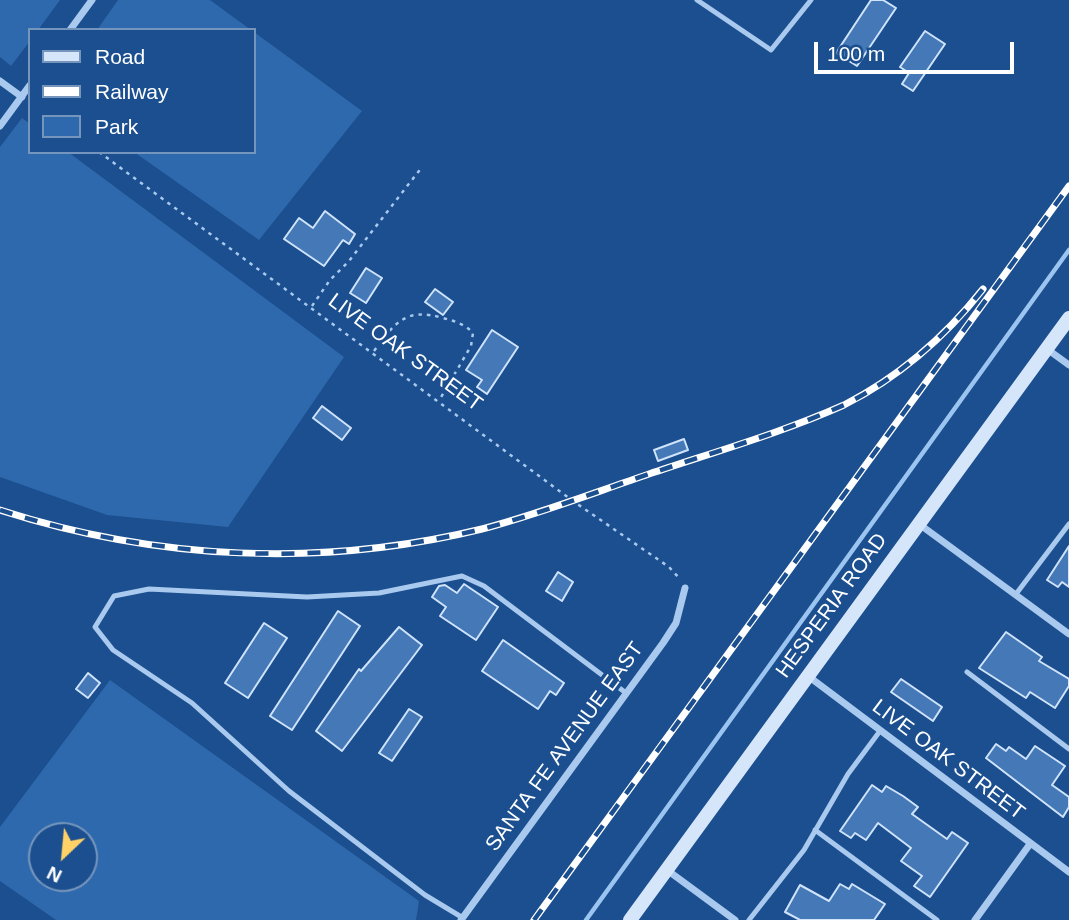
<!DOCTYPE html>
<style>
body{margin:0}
#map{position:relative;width:1069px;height:920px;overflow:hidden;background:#1b4f8f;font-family:Arial,sans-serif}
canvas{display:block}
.legend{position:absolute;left:28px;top:28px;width:228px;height:126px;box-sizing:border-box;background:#1b4f8f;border:2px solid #7695bc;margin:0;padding:9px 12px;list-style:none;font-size:21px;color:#fff}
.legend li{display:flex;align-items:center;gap:14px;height:35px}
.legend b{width:35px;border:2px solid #7695bc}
.north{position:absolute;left:28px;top:822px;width:70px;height:70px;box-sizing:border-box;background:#1b4f8f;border:2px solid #7695bc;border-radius:50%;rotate:206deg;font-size:19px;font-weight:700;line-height:28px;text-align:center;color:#fff}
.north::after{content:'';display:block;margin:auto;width:24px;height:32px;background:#ffd166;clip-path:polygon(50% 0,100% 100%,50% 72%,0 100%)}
.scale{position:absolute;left:814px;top:42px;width:200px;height:32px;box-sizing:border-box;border:4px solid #fff;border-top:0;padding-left:9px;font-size:21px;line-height:24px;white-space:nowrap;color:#fff;-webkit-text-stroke:5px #1b4f8f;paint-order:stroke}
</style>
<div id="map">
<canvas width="1069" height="920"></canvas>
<ul class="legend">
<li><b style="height:9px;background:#d6e6fa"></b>Road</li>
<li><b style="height:9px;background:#fff"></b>Railway</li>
<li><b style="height:19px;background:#2e69ad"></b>Park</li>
</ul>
<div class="north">N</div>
<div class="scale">100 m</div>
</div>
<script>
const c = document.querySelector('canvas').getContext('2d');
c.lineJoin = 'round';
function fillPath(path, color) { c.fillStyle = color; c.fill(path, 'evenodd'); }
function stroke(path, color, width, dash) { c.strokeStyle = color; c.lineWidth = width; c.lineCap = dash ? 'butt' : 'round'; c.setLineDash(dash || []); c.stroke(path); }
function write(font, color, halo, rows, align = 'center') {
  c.font = font + ' Arial,sans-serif'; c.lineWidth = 7; c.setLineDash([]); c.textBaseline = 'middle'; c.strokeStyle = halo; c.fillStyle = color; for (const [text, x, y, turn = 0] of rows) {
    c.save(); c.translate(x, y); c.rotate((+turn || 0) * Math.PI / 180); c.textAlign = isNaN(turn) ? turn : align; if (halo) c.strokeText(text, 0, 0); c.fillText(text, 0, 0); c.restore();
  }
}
fillPath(new Path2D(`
 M0,0H60L38,30H30V41L11,66L0,57Z
 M118,0H210L251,30H97Z
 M254,32L362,111L259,240L134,152H254Z
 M22,118L30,124V152H68L344,357L228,527L107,515L0,477V147Z
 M110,680L419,901L416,920H56L0,881V827ZM42,836H84V878H42Z`), '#2e69ad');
stroke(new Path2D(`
 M586,920L1069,250`), '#9cc4f0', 4.5);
const building = new Path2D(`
 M871,0H883L896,8L857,66L836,53Z
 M925,31L945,44L913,91L902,84L909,73L900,67Z
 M325,211L355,234L349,244L343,240L324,266L284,239L299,218L313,228Z
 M366,268L382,278L366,303L350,293Z
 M435,289L453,302L443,315L425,302Z
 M492,330L518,347L487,394L477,387L482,380L466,370Z
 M322,406L351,428L342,440L313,418Z
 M684,439L688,450L658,461L654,450Z
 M1069,546V587L1062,582L1058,587L1047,580Z
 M558,572L573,582L562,601L546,591Z
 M464,584L498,607L476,640L440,616L446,607L432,597L439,586L445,585L457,593Z
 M338,611L360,626L292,730L270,716Z
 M264,623L287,638L248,698L225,683Z
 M399,627L422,645L342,751L316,731L359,669L361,671Z
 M1006,632L1042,657L1039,661L1069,679V686L1055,708L1030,692L1026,698L979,668Z
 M503,640L564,683L556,695L550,691L538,709L482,671Z
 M88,673L100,683L88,698L76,689Z
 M901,679L942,707L933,721L891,692Z
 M409,709L422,717L392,761L379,753Z
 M996,744L1006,751L1009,747L1026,759L1035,746L1065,766L1052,785L1069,797V807L1063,817L986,758Z
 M872,785L882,792L886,786L903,796L918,807L912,814L947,839L952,832L968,843L930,897L914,886L922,876L901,861L911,848L878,823L866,840L855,833L851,838L840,831Z
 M840,884L849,889L852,884L885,904L874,920H800L785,912L800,885L829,901Z`);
fillPath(building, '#4478b7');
stroke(building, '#cfe3fa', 2);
stroke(new Path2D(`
 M99,152L573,501L669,567L680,579
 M312,306L330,280L349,261L422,167
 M374,351C395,323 405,307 443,318C454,321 465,324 473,333L471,346L440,399`), '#a9c9ee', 2.5, [3.5, 5]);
stroke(new Path2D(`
 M697,0L771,50L811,0
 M1016,594L1069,524
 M967,672L1069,749
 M815,830L937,920
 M463,918L425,895L289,791L192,703L113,650L95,627L114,596L149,589L307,597L379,593L462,576L484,586L626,693
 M749,920L804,850L848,774L880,731`), '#a9c9ee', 5);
stroke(new Path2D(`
 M70,30L92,0
 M0,81L22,97
 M0,126L30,85
 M1047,349L1069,365
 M919,524L1069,634
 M808,676L1069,872
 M667,870L735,920
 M461,920L663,643L676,623L685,588
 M975,920L1030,844`), '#a9c9ee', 7);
stroke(new Path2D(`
 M630,920L1069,318`), '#d6e6fa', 14);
const rail = new Path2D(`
 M0,510C156,560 322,568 482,529C539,514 593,493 649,474C714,452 781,433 844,405C899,377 945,337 983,289
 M534,920L1069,186`);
stroke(rail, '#fff', 7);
stroke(rail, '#1b4f8f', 4.5, [13]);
write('21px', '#fff', '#1b4f8f', [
 ["LIVE OAK STREET",405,353,36],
 ["HESPERIA ROAD",832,606,-54],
 ["SANTA FE AVENUE EAST",565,747,-54],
 ["LIVE OAK STREET",948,760,37]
]);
</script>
